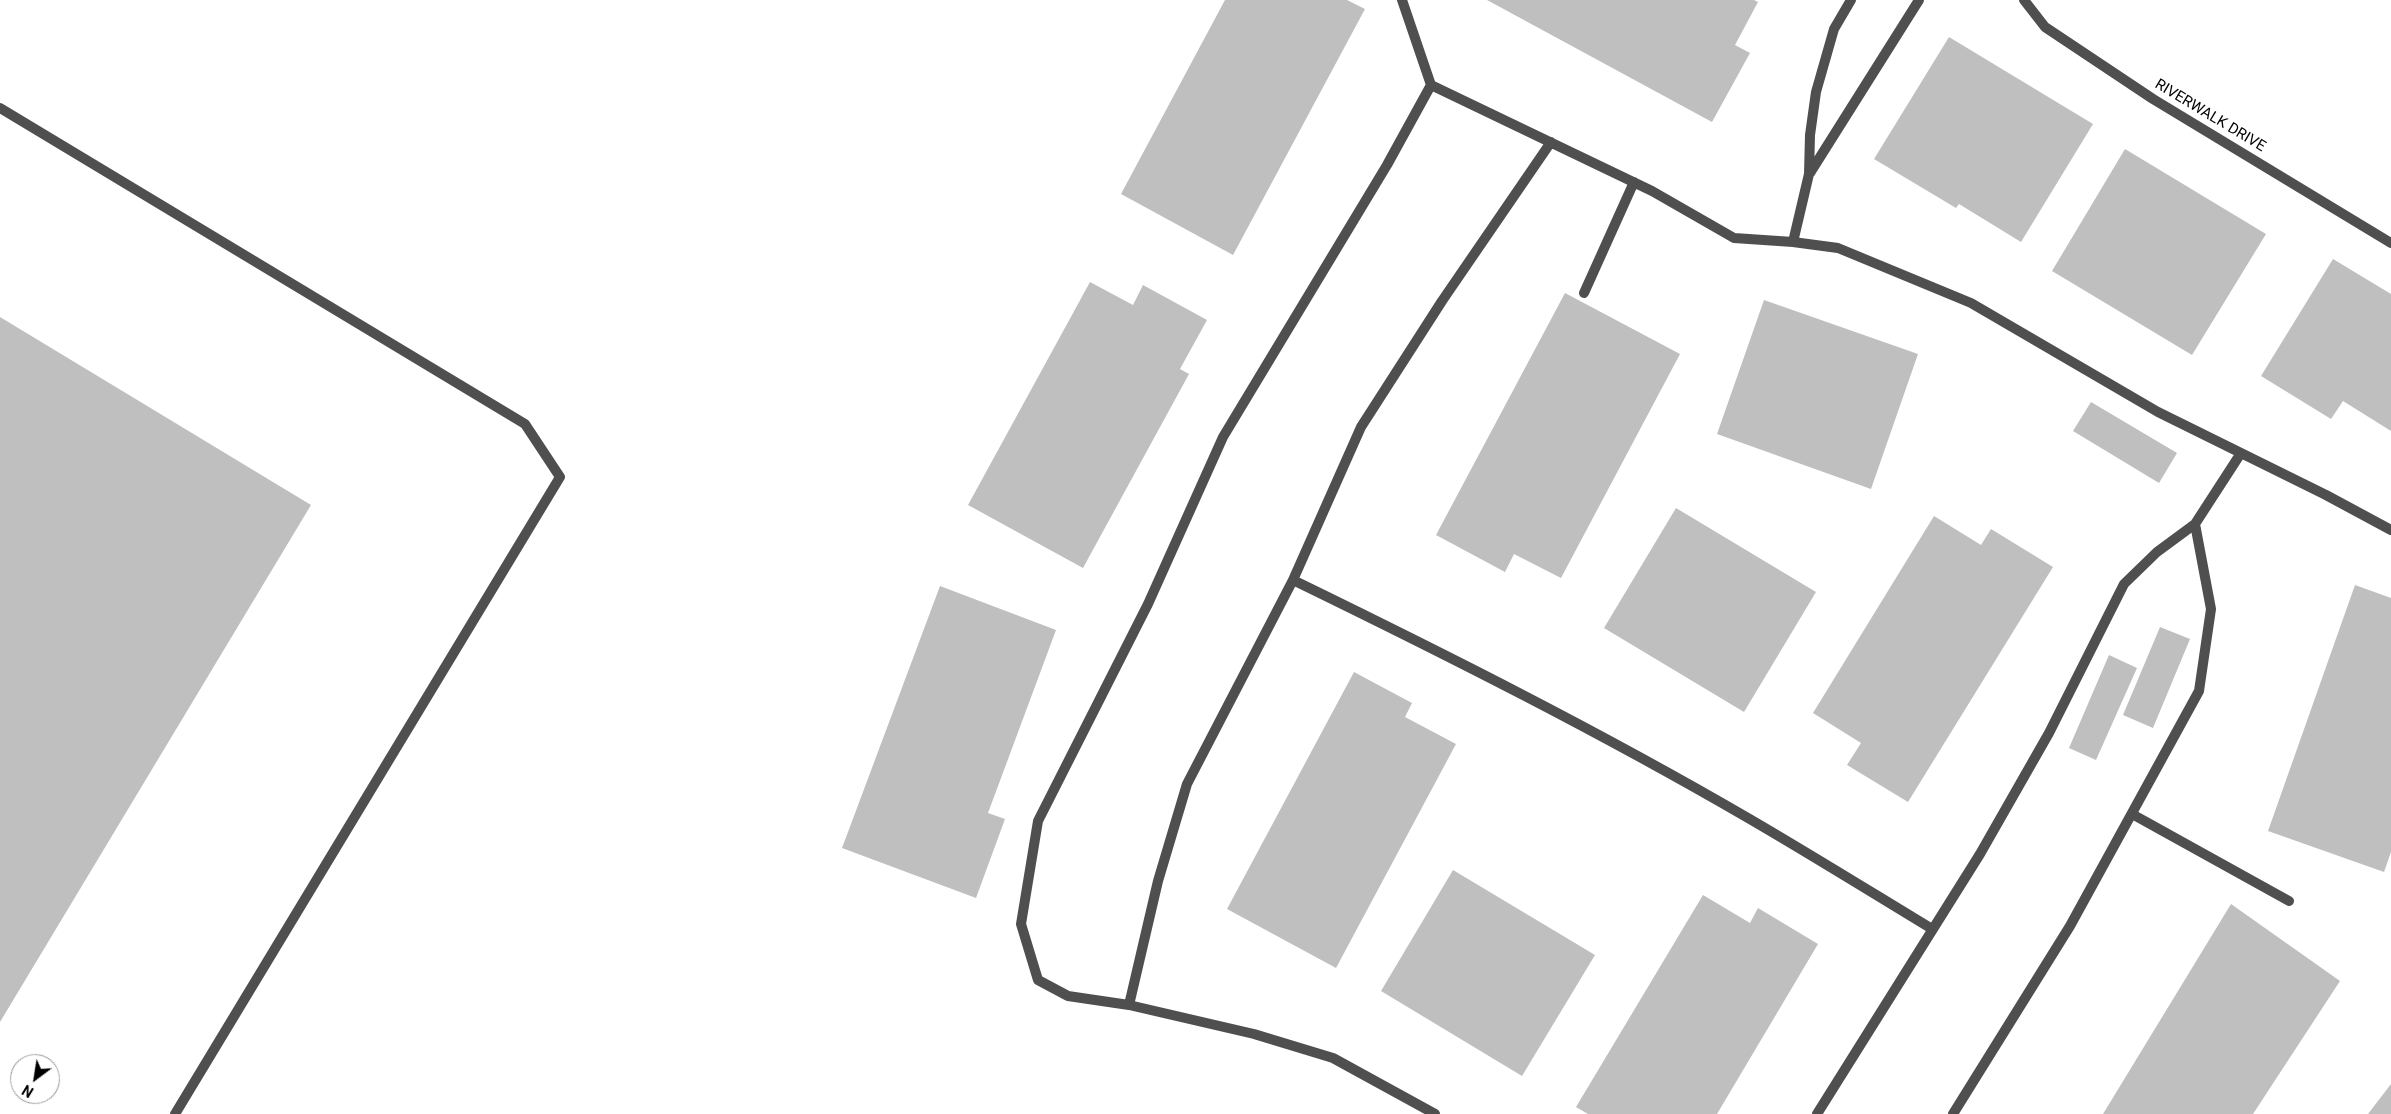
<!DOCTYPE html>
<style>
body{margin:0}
#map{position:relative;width:2391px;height:1114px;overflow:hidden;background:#fff;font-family:Roboto,sans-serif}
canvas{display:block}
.north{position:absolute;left:10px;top:1054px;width:50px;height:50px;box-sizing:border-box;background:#fff;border:1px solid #999;border-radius:50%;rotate:211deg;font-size:14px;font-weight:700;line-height:20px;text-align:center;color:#000}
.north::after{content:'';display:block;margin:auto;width:18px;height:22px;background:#000;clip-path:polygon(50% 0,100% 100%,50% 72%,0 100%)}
</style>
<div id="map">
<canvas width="2391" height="1114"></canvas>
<div class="north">N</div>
</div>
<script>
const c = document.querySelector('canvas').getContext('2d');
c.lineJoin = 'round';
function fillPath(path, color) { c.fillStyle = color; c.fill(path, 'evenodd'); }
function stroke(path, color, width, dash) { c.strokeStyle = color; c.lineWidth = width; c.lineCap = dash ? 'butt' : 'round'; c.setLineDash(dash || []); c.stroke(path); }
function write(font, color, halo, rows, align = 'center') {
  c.font = font + ' Roboto,sans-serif'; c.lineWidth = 4.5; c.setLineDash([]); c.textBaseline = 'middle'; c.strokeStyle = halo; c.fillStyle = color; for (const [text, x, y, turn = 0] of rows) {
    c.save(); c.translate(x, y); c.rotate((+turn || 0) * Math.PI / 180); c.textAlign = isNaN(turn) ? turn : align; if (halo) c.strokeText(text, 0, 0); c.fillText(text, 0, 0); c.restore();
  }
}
fillPath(new Path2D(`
 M1225,0H1347L1365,9L1233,255L1121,194Z
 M1487,0H1754L1758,2L1735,45L1750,53L1712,122Z
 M1949,37L2093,124L2021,242L1959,204L1956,208L1874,159Z
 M2125,149L2266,234L2192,355L2052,271Z
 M2333,259L2391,294V431L2343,401L2331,419L2261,376Z
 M1090,282L1133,305L1143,285L1207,320L1180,369L1189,374L1083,568L968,505Z
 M1565,293L1680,354L1561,578L1514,554L1505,572L1436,535Z
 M1764,300L1918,354L1871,489L1717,434Z
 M0,317L311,505L0,1022Z
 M2091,402L2177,453L2159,483L2073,431Z
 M1676,508L1816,592L1744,712L1604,628Z
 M1934,516L1981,545L1991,529L2053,567L1908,802L1847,765L1861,743L1813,713Z
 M2355,585L2391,598V852L2384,872L2268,831Z
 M940,586L1056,630L988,813L1005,819L976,898L842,848Z
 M2160,627L2190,639L2153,728L2123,715Z
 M2109,655L2137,668L2096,760L2069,748Z
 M1354,672L1412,703L1405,717L1456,744L1336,968L1227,909Z
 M1453,870L1595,955L1522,1076L1381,991Z
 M1703,895L1750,923L1758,908L1818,944L1717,1114H1588L1576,1107Z
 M2231,904L2340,981L2253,1114H2103Z
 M2391,1084V1114H2368Z`), '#bfbfbf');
stroke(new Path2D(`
 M1402,0L1431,85L1652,191L1734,238L1793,242L1809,174L1810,135L1816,92L1834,29L1851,0
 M2024,0L2045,27L2153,99L2391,243
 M1431,85L1387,165L1223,437L1148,604L1038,821L1021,924L1038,980L1068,996L1129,1005L1254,1034L1333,1058L1435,1114
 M0,108L525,424L560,477L175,1114
 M1810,173L1919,0
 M1793,242L1838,248L1971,303L2158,412L2326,495L2391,530
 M1584,293L1634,182
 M1293,580C1447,655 1600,732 1748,818C1810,854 1871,892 1932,929
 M2132,814L2289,901
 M1129,1005L1158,881L1187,784L1293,580L1361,427L1442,301L1551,142
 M1817,1114L1980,854L2049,733L2124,584L2157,552L2195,524
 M1953,1114L2070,926L2199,691L2211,609L2195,524L2241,453`), '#4f4f4f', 10);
write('15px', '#000', '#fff', [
 ["RIVERWALK DRIVE",2210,116,31]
]);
</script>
